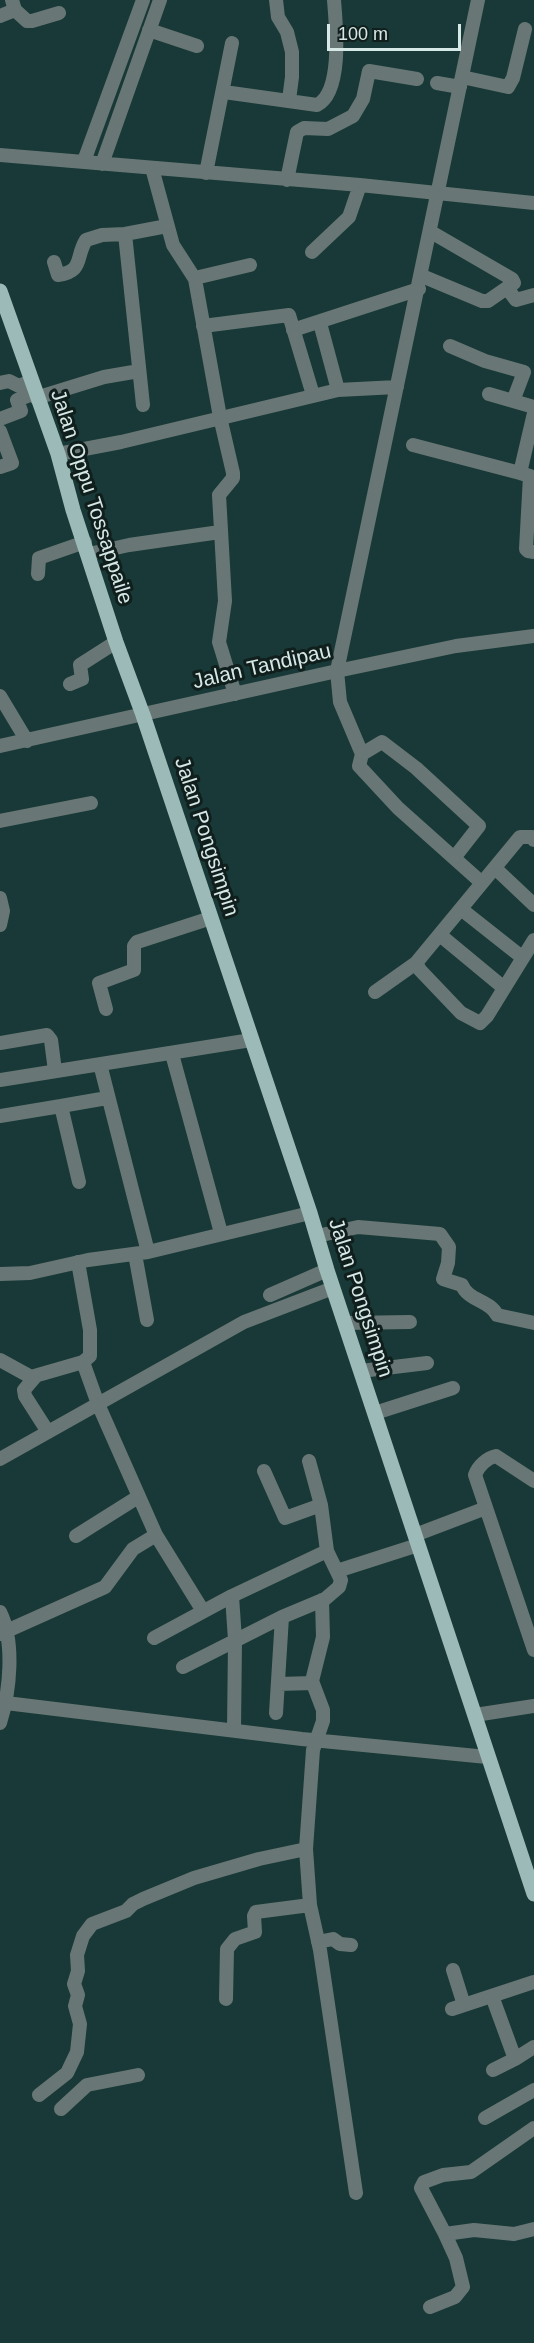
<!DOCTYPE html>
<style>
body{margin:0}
#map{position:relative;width:534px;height:2343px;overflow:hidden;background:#183937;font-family:Arial,sans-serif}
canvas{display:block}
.scale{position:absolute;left:327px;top:24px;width:134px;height:27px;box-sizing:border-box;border:3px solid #d7e9e7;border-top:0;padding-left:8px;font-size:18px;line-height:21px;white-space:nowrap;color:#d7e9e7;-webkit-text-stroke:4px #101e1c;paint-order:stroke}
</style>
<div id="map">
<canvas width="534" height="2343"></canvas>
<div class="scale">100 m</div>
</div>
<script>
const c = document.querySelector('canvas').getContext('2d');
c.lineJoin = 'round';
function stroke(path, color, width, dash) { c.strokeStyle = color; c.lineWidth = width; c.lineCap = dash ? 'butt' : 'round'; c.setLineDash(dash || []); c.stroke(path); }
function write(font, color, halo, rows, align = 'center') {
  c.font = font + ' Arial,sans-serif'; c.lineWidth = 6; c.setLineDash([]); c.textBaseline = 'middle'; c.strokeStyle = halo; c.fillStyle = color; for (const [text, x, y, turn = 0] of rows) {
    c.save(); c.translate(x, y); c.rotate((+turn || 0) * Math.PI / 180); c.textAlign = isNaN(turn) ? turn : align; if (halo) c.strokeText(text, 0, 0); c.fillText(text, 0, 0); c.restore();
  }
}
stroke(new Path2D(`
 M276,0L278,17L287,32L292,52V77L289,100
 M15,10L27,21H32L59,13
 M0,16L15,10L12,0
 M149,30L197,46
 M462,77L508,87L513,78L525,29
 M437,83L460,87
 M224,92L317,105C343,92 336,25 334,0
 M0,155L360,185L534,203
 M84,161L143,0
 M102,164L160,0
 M152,168L173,245L195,279L220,417L233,473V478L219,495L225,601L219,642L235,694
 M206,173L232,43
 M287,180L297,132L304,128L328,129L353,116L363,99L369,71L417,79
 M312,252L349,217L360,185
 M54,262L58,275C84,271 75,258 86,240L102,235L125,234
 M422,276L482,301H488L514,283L512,279L431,232
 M195,278L250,265
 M507,288L516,300L534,295
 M203,326L289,315L313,395
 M293,330L419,289
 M450,346L485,361L524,372L513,401
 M0,383L9,381L19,386L31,381
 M338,390L397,387
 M489,394L534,407
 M36,398L104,377L139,371
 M143,405L125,234L167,226
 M0,419L21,411L17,400L35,393
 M0,431L12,463L0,467
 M413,445L520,473L534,413
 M58,454L121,442L338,390L320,323
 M520,473L530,476L526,549L528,551L534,552
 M89,554L129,545L220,532
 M38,574L39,558L85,542
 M70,684L82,679L80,665L116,642
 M0,696L27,741
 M0,746L337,671L456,646L534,636
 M362,754L382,742L416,768L479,826L454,858
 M0,821L91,803
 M496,869L534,905
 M482,883L520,837H532L534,840
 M0,898L3,911L0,925
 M461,909L523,958
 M440,935L504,988
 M416,963L420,970L461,1013L480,1023L487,1016L534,940
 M375,992L416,963L482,883L398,808L359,766L362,754L340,702L337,671L478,0
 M106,1009L99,983L134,970V946L137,942L211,918
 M0,1043L47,1035L51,1040L55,1071
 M172,1054L221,1233
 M100,1064L148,1252
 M0,1080L251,1040
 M61,1106L107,1098
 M0,1116L61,1106L79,1182
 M317,1236L358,1227L440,1234L449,1247L448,1263L443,1279L462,1285C468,1301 490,1300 497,1315L534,1323
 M135,1254L147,1320
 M0,1274L30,1273L88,1260L148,1252L310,1213
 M270,1295L327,1270
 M345,1323L410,1322
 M0,1360L31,1377L83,1362
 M361,1371L427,1363
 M35,1377L24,1390L25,1396L48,1432
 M375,1413L453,1388
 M0,1459L244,1322L333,1288
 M309,1461L321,1505
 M264,1471L285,1518L321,1505L327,1551
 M534,1481L496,1456C487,1458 478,1466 475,1475L534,1650
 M156,1535L203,1611
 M415,1535L486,1508
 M76,1536L138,1497
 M337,1571L418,1545
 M232,1596L235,1640L234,1730
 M322,1600L323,1637L312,1681L323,1710V1721L313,1750L306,1849L310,1905L320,1950L356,2193
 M0,1612C15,1642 10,1691 0,1723
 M0,1634L105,1587L133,1549L156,1535L98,1404L83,1362L90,1356V1330L78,1262
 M154,1638L232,1596L327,1551L341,1580L339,1587L325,1599L282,1617L183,1667
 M278,1684L313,1683
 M6,1703L302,1739L487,1757
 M276,1713L282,1617
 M475,1715L534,1706
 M318,1942L333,1939L340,1944L351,1945
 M453,1970L464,2005
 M492,1996L515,2059L493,2070
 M226,1999L227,1949L235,1939L255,1932L254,1916L256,1912L310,1905
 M452,2009L534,1982
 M515,2059L534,2047
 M39,2095L67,2073L77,2052L80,2024L75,2006L78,1995L74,1984L78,1971L77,1955L83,1936L92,1924L126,1911L133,1904L143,1899L194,1878L259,1859L306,1849
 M61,2109L87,2085L138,2075
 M485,2118L534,2090
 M534,2128L471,2172L443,2175L424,2182L421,2188L445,2234L474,2230L514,2234L534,2229
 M430,2307L455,2297L463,2287L456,2258L445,2234`), '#687775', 14);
stroke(new Path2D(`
 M0,291L58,454L73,510L116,642L143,715L310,1213L327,1270L534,1894`), '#9cbab7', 15);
write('21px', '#d7e9e7', '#101e1c', [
 ["Jalan Oppu Tossappaile",91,497,72],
 ["Jalan Tandipau",262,667,-13],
 ["Jalan Pongsimpin",206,837,72],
 ["Jalan Pongsimpin",360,1298,72]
]);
</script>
